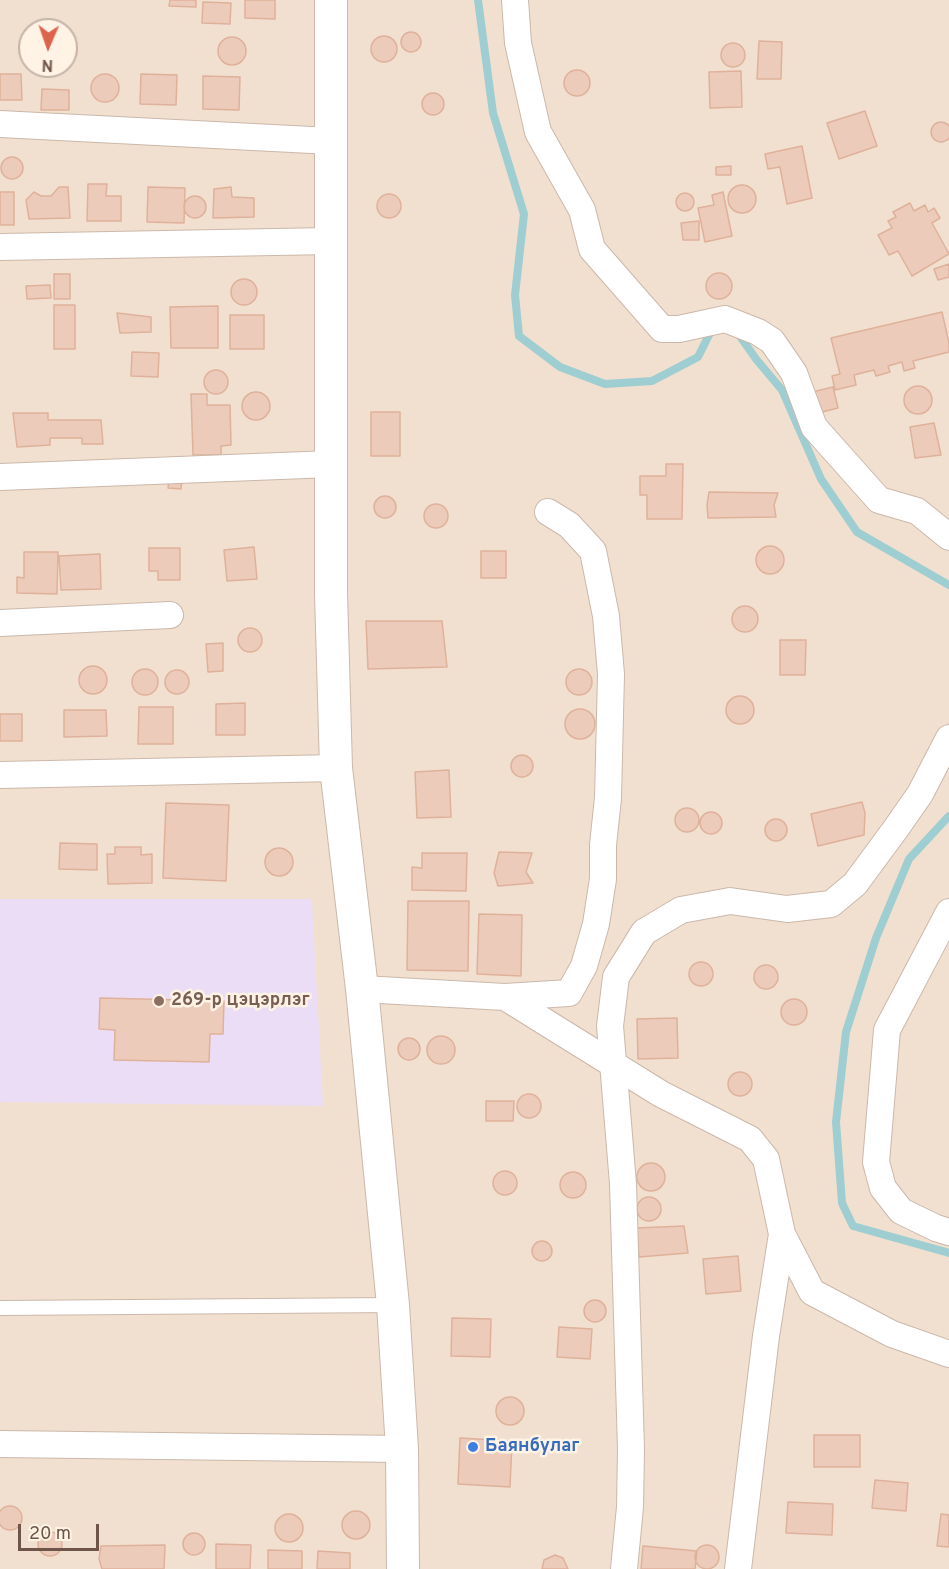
<!DOCTYPE html>
<meta charset="utf-8">
<style>
body{margin:0}
#map{position:relative;width:949px;height:1569px;overflow:hidden;background:#faeee0;font-family:Overpass,sans-serif}
canvas{display:block}
.north{position:absolute;left:18px;top:18px;width:60px;height:60px;box-sizing:border-box;background:#fef3e5;border:2px solid #c4b3a7;border-radius:50%;rotate:182deg;font-size:16px;font-weight:700;line-height:24px;text-align:center;color:#6e5449}
.north::after{content:'';display:block;margin:auto;width:21px;height:27px;background:#dc644d;clip-path:polygon(50% 0,100% 100%,50% 72%,0 100%)}
.scale{position:absolute;left:18px;top:1524px;width:81px;height:27px;box-sizing:border-box;border:3px solid #6e5449;border-top:0;padding-left:8px;font-size:18px;line-height:21px;white-space:nowrap;color:#6e5449;-webkit-text-stroke:4px #fef3e5;paint-order:stroke}
</style>
<div id="map">
<canvas width="949" height="1569"></canvas>
<div class="north">N</div>
<div class="scale">20 m</div>
</div>
<script>
const c = document.querySelector('canvas').getContext('2d');
c.lineJoin = 'round';
function fillPath(path, color) { c.fillStyle = color; c.fill(path, 'evenodd'); }
function stroke(path, color, width, dash) { c.strokeStyle = color; c.lineWidth = width; c.lineCap = dash ? 'butt' : 'round'; c.setLineDash(dash || []); c.stroke(path); }
function write(font, color, halo, rows, align = 'center') {
  c.font = font + ' Overpass,sans-serif'; c.lineWidth = 5; c.setLineDash([]); c.textBaseline = 'middle'; c.strokeStyle = halo; c.fillStyle = color; for (const [text, x, y, turn = 0] of rows) {
    c.save(); c.translate(x, y); c.rotate((+turn || 0) * Math.PI / 180); c.textAlign = isNaN(turn) ? turn : align; if (halo) c.strokeText(text, 0, 0); c.fillText(text, 0, 0); c.restore();
  }
}
fillPath(new Path2D(`
 M0,0H949V1569H0ZM30,30H66V66H30Z`), '#f1e0cf');
fillPath(new Path2D(`
 M0,899H312L323,1106L0,1102Z`), '#ebddf6');
stroke(new Path2D(`
 M478,0L493,113L524,214L515,295L519,336L560,367L605,384L652,381L698,357L713,327
 M737,332L756,359L782,390L821,479L857,532L949,585
 M949,816L909,859L876,938L846,1032L836,1122L842,1203L853,1226L949,1253`), '#9ecdd2', 8);
const building = new Path2D(`
 M170,0H196V7L169,6Z
 M245,0H275V19L245,18Z
 M203,2L231,3L230,24L202,23Z
 M401 42a10 10 0 1 1 20 0a10 10 0 1 1-20 0Z
 M371 49a13 13 0 1 1 26 0a13 13 0 1 1-26 0Z
 M218 51a14 14 0 1 1 28 0a14 14 0 1 1-28 0Z
 M759,41L782,42L781,79H757Z
 M721 55a12 12 0 1 1 24 0a12 12 0 1 1-24 0Z
 M564 83a13 13 0 1 1 26 0a13 13 0 1 1-26 0Z
 M741,71L742,107L710,108L709,72Z
 M91 88a14 14 0 1 1 28 0a14 14 0 1 1-28 0Z
 M0,74H21L22,100H0Z
 M141,74L177,75L176,105L140,104Z
 M203,76L240,77L239,110L203,109Z
 M42,89L69,90V110H41Z
 M422 104a11 11 0 1 1 22 0a11 11 0 1 1-22 0Z
 M865,111L877,146L839,159L827,123Z
 M931 132a10 10 0 1 1 20 0a10 10 0 1 1-20 0Z
 M802,146L812,198L787,204L780,167L768,169L765,154Z
 M1 168a11 11 0 1 1 22 0a11 11 0 1 1-22 0Z
 M731,166V175H716V167Z
 M88,184H107L106,196H121V221H87Z
 M728 199a14 14 0 1 1 28 0a14 14 0 1 1-28 0Z
 M59,187H68L70,218L29,219L26,200L34,192L41,196H51Z
 M148,187L185,188L184,223L147,222Z
 M231,187L232,197L254,198V217L213,218L214,189Z
 M0,192H14V225H0Z
 M723,192L732,236L705,242L698,208L714,205L712,195Z
 M676 202a9 9 0 1 1 18 0a9 9 0 1 1-18 0Z
 M377 206a12 12 0 1 1 24 0a12 12 0 1 1-24 0Z
 M184 207a11 11 0 1 1 22 0a11 11 0 1 1-22 0Z
 M910,203L914,211L925,205L928,212L934,208L940,218L932,223L949,254L912,276L898,251L889,255L878,235L892,228L888,221L896,217L893,212Z
 M699,221V240H683L681,223Z
 M949,264V277L938,280L934,269Z
 M706 286a13 13 0 1 1 26 0a13 13 0 1 1-26 0Z
 M54,274H70V299H54Z
 M231 292a13 13 0 1 1 26 0a13 13 0 1 1-26 0Z
 M50,285L51,298L27,299L26,286Z
 M54,305H75V349H54Z
 M218,306V348H171L170,307Z
 M942,312L949,343V352L913,361L915,368L904,371L902,362L888,366L890,372L876,376L874,370L854,375L856,385L835,390L832,376L840,374L831,338Z
 M117,313L151,317V332L120,333Z
 M230,315H264V349H230Z
 M132,352L159,353L158,377L131,376Z
 M204 382a12 12 0 1 1 24 0a12 12 0 1 1-24 0Z
 M904 400a14 14 0 1 1 28 0a14 14 0 1 1-28 0Z
 M833,387L838,408L822,412L824,418L812,392Z
 M242 406a14 14 0 1 1 28 0a14 14 0 1 1-28 0Z
 M191,394H207V405H230L231,445L221,446V455H193Z
 M371,412H400V456H371Z
 M13,413H48V420H101L103,444H82V438H50V445L17,447Z
 M934,423L941,455L915,458L910,427Z
 M666,464H683L682,519H647V495H640V476H666Z
 M169,478H182L181,489L168,488Z
 M709,492L778,493L774,505L776,517L708,518L707,505Z
 M374 507a11 11 0 1 1 22 0a11 11 0 1 1-22 0Z
 M424 516a12 12 0 1 1 24 0a12 12 0 1 1-24 0Z
 M756 560a14 14 0 1 1 28 0a14 14 0 1 1-28 0Z
 M254,547L257,579L227,581L224,550Z
 M149,548H180V580H158V571H149Z
 M481,551H506V578H481Z
 M24,552H58L57,594L17,593V577L24,578Z
 M100,554L101,589L61,590L59,556Z
 M732 619a13 13 0 1 1 26 0a13 13 0 1 1-26 0Z
 M366,621H442L447,667L368,669Z
 M238 640a12 12 0 1 1 24 0a12 12 0 1 1-24 0Z
 M780,640H806L805,675H780Z
 M223,643V671L208,672L206,644Z
 M79 680a14 14 0 1 1 28 0a14 14 0 1 1-28 0Z
 M132 682a13 13 0 1 1 26 0a13 13 0 1 1-26 0Z
 M566 682a13 13 0 1 1 26 0a13 13 0 1 1-26 0Z
 M165 682a12 12 0 1 1 24 0a12 12 0 1 1-24 0Z
 M726 710a14 14 0 1 1 28 0a14 14 0 1 1-28 0Z
 M245,703V735H216V704Z
 M139,707H173V744H138Z
 M565 724a15 15 0 1 1 30 0a15 15 0 1 1-30 0Z
 M64,710H106L107,736L64,737Z
 M0,714H22V741H0Z
 M511 766a11 11 0 1 1 22 0a11 11 0 1 1-22 0Z
 M449,770L451,817L417,818L415,772Z
 M862,802L865,813L864,835L818,846L811,814Z
 M166,803L229,805L226,881L163,878Z
 M675 820a12 12 0 1 1 24 0a12 12 0 1 1-24 0Z
 M700 823a11 11 0 1 1 22 0a11 11 0 1 1-22 0Z
 M765 830a11 11 0 1 1 22 0a11 11 0 1 1-22 0Z
 M60,843L97,844V870L59,869Z
 M115,847H141V855L152,854V883L108,884L107,854H115Z
 M265 862a14 14 0 1 1 28 0a14 14 0 1 1-28 0Z
 M499,852L532,853L526,872L533,883L498,886L494,873Z
 M422,853H467L466,891L412,890V867L422,868Z
 M408,901H469L468,971L407,970Z
 M479,914L522,915L521,976L477,974Z
 M689 974a12 12 0 1 1 24 0a12 12 0 1 1-24 0Z
 M754 977a12 12 0 1 1 24 0a12 12 0 1 1-24 0Z
 M100,998L224,1001L223,1034H210L209,1062L114,1060L115,1030L99,1029Z
 M781 1012a13 13 0 1 1 26 0a13 13 0 1 1-26 0Z
 M677,1018L678,1058L638,1059L637,1019Z
 M427 1050a14 14 0 1 1 28 0a14 14 0 1 1-28 0Z
 M398 1049a11 11 0 1 1 22 0a11 11 0 1 1-22 0Z
 M728 1084a12 12 0 1 1 24 0a12 12 0 1 1-24 0Z
 M517 1106a12 12 0 1 1 24 0a12 12 0 1 1-24 0Z
 M486,1101H514L513,1121H486Z
 M637 1177a14 14 0 1 1 28 0a14 14 0 1 1-28 0Z
 M493 1183a12 12 0 1 1 24 0a12 12 0 1 1-24 0Z
 M560 1185a13 13 0 1 1 26 0a13 13 0 1 1-26 0Z
 M637 1209a12 12 0 1 1 24 0a12 12 0 1 1-24 0Z
 M684,1226L688,1253L639,1257L636,1228Z
 M532 1251a10 10 0 1 1 20 0a10 10 0 1 1-20 0Z
 M738,1256L741,1291L706,1294L703,1259Z
 M584 1311a11 11 0 1 1 22 0a11 11 0 1 1-22 0Z
 M452,1318L491,1319L490,1357L451,1356Z
 M559,1327L592,1329L590,1359L557,1357Z
 M496 1411a14 14 0 1 1 28 0a14 14 0 1 1-28 0Z
 M814,1435H860V1467H814Z
 M460,1438L512,1441L510,1487L458,1484Z
 M875,1480L908,1483L906,1511L872,1508Z
 M788,1502L833,1504L832,1535L786,1533Z
 M-2 1518a12 12 0 1 1 24 0a12 12 0 1 1-24 0Z
 M342 1525a14 14 0 1 1 28 0a14 14 0 1 1-28 0Z
 M941,1514L949,1515V1547L937,1546Z
 M275 1528a14 14 0 1 1 28 0a14 14 0 1 1-28 0Z
 M38 1544a12 12 0 1 1 24 0a12 12 0 1 1-24 0Z
 M183 1544a11 11 0 1 1 22 0a11 11 0 1 1-22 0Z
 M216,1544L251,1545L250,1569H216Z
 M165,1545L164,1569H102L99,1559L101,1546Z
 M695 1557a12 12 0 1 1 24 0a12 12 0 1 1-24 0Z
 M643,1546L697,1551L695,1569H641Z
 M268,1550L302,1551V1569H268Z
 M318,1551L350,1553V1569H317Z
 M555,1555L563,1558L568,1569H542L544,1560Z`);
fillPath(building, '#edcbba');
stroke(building, '#dfb19b', 1.5);
const service = new Path2D(`
 M0,1308L393,1305`);
const minor = new Path2D(`
 M515,0L518,43L538,132L582,210L592,249L662,329H679L725,319L758,332L772,341L794,373L814,427L879,500L917,511L949,537
 M0,124L331,141
 M0,247L330,241
 M0,477L331,464
 M0,623L170,615
 M0,775L336,768
 M949,912L887,1030L876,1162L883,1188L901,1211L936,1228L949,1232
 M362,989L505,997L661,1094L750,1139L766,1159L782,1234L766,1336L738,1569
 M505,997L569,993L584,966L596,924L603,879V845L608,798L611,674L606,616L593,551L569,525L548,512
 M782,1234L812,1292L892,1334L949,1354
 M0,1444L402,1449
 M624,1569L630,1507L631,1449L623,1184L610,1026L616,977L644,932L681,910L730,901L787,909L831,904L855,884L897,827L920,794L949,738`);
const tertiary = new Path2D(`
 M331,0V593L336,768L362,989L393,1305L402,1449L403,1569`);
stroke(service, '#cbb8ab', 16);
stroke(minor, '#cbb8ab', 28);
stroke(tertiary, '#cbb8ab', 34);
stroke(service, '#fff', 14);
stroke(minor, '#fff', 26);
stroke(tertiary, '#fff', 32);
for (const [x, y, r, color] of [
 [159,1001,6,"#8d6e63"],
 [473,1447,6,"#3f7fe0"]
]) { const dot = new Path2D(); dot.arc(x, y, r, 0, 2 * Math.PI); c.fillStyle = color; c.fill(dot); stroke(dot, '#fef3e5', 2); }
write('bold 18px', '#785e54', '#fef3e5', [
 ["269-р цэцэрлэг",171,1001]
], 'left');
write('bold 18px', '#366cbe', '#fef3e5', [
 ["Баянбулаг",485,1447]
], 'left');
</script>
